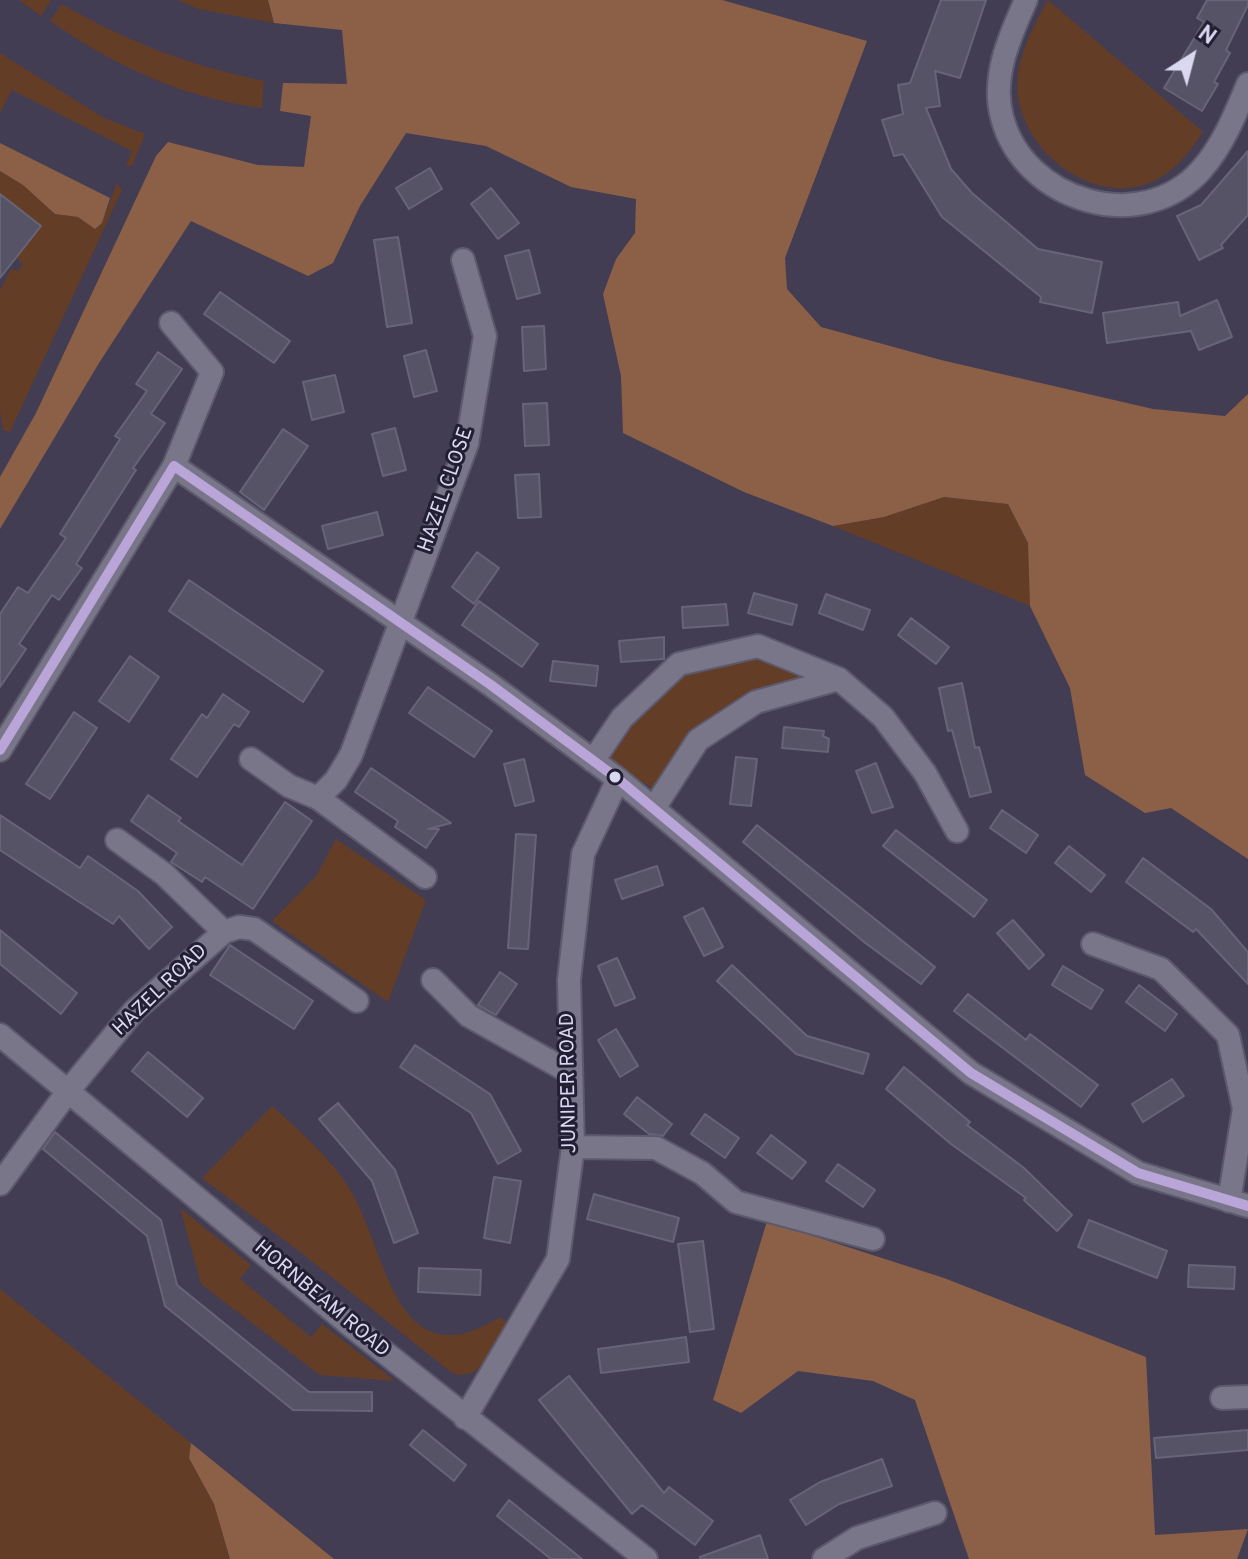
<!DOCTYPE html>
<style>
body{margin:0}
#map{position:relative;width:1248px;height:1559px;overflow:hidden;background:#423d53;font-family:Overpass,sans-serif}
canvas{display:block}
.north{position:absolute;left:1152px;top:16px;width:80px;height:80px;-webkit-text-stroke:6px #231f32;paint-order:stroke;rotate:36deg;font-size:22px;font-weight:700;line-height:32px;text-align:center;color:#dad7f1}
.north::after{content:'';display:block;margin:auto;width:28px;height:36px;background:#dad7f1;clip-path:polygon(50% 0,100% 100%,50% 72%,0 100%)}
</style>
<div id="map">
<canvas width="1248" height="1559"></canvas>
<div class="north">N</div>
</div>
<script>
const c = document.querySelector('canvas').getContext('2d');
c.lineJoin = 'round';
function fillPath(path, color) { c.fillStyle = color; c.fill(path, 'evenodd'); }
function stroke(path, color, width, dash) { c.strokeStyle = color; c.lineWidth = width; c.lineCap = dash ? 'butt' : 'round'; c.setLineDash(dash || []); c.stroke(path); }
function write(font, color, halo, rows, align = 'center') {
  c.font = font + ' Overpass,sans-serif'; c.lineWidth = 6; c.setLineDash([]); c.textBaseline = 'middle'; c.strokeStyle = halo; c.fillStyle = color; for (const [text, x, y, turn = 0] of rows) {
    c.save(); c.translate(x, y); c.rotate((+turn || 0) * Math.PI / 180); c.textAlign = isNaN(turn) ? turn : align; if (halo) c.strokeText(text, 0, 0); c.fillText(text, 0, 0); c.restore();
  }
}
fillPath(new Path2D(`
 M19,0H51L41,16Z
 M178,0H268L274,23L198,9Z
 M1048,0L1203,132C1187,156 1169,179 1140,186C1078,201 1009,136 1018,74C1022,48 1035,22 1048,0Z
 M62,4C127,42 191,66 264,81L262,108C183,98 115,66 50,21Z
 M0,53L104,118L145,134L132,166H126L132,151L12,90L0,113Z
 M0,171L23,185L55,214L78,217L95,228L102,223L117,183L122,190L10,432L3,430L0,411V290L11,269L18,271L23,264L16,257L41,226L0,194Z
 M944,497L1008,504L1028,543L1030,606L833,526L884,517Z
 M756,654L826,678L757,697L661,793L603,758L623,722L681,670Z
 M336,839L426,900L388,1002L272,921L316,876Z
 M272,1106C301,1132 331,1158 351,1191C387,1252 395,1383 500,1317L509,1325C494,1348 483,1382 452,1373L299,1251L202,1178Z
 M180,1208L251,1265L240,1279L311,1337L322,1324L395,1381L320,1375L201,1284Z
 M0,1289L191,1443L189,1458L214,1504L230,1559H0Z`), '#643d27');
fillPath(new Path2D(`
 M268,0H722L867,41L785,258L787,289L821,327L941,360L1153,409L1225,416L1248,394V859L1171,808L1145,813L1085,775L1070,688L1030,606L1028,543L1008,504L944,497L884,517L833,526L744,492L623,433L621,376L603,294L616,259L635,233L636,199L571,187L486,146L406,133L360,206L333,263L308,276L191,221L99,363L0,529V477L36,413L156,156L168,142L258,165L304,167L311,116L280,111L283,83L347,84L342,30L274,23Z
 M0,143L110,198L102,223L95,229L78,217L55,214L23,185L0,171Z
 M767,1221L944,1278L1146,1357L1155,1535L1248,1529L1237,1559H969L915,1400L873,1381L798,1371L741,1413L713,1400Z
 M191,1443L334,1559H230L214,1504L189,1458Z`), '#8c6047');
const building = new Path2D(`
 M941,0H986L960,78L935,71L940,106L926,108L951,169L972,193L1038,249L1102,262L1092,313L1040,302L1041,297L942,217L903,154L894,156L882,120L903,114L898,85L910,83Z
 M1207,0H1248V5L1226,50L1230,53L1214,82L1218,84L1202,111L1164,88L1204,22L1197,18Z
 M1248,151V215L1221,245L1223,248L1199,260L1177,216L1201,205Z
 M430,168L442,189L409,209L396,188Z
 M491,188L519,223L498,239L471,204Z
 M0,194L41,226L0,278Z
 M398,237L412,323L387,327L374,240Z
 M529,250L540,293L517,299L505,256Z
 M220,292L290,341L274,363L204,314Z
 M1217,300L1232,337L1199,350L1191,331L1107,343L1103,313L1178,302L1180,316Z
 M544,326L546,369L524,371L522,327Z
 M426,350L437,391L414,397L404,356Z
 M158,352L182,369L151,414L165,423L133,468L136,470L76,564L82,568L59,600L52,595L19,644L26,649L0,687V614L18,587L28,593L66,538L60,534L120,439L115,436L147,391L136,384Z
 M335,375L344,412L312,420L303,382Z
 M547,403L549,445L525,446L523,404Z
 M395,428L406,470L383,476L372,434Z
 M283,429L308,446L264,510L240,492Z
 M539,474L541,517L518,518L515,475Z
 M377,512L383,535L328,549L322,526Z
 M477,552L499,568L474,604L452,587Z
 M189,580L323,671L303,702L169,611Z
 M754,593L797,605L792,625L748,613Z
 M826,594L870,610L863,630L819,613Z
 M479,601L538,644L522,667L462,625Z
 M726,604L728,625L683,628L682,607Z
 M911,618L949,647L936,664L898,635Z
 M664,637V659L621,662L619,641Z
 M130,656L159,677L129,722L99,701Z
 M553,661L598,666L596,686L550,681Z
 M962,683L975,748L979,747L991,792L970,797L952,730L948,731L939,688Z
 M428,687L492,731L474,757L409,713Z
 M223,694L249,712L239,727L234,724L197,777L171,759L202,714L207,718Z
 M74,712L97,728L50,799L26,784Z
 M784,727L824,731L823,736L829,739L828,752L782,748Z
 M736,757L757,759L751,806L730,804Z
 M524,759L534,801L515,806L504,764Z
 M876,763L893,807L872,813L856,771Z
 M371,768L451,823L428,829H439L426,848L395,827L398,821L355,792Z
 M148,795L181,818L178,821L242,865L285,802L312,821L253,909L205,877L202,882L171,862L177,853L131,821Z
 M1002,810L1038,835L1026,853L990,828Z
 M0,815L80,868L88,856L138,891L172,927L149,949L119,916L113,924L0,850Z
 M757,825L935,967L921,984L864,942L743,842Z
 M896,830L987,900L974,917L883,846Z
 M516,834L536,835L528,949L508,948Z
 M1069,846L1105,875L1091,892L1055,863Z
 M1143,858L1211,909L1248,952V984L1196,929L1193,932L1126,882Z
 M657,866L663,885L622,899L615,880Z
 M703,908L723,947L704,956L684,917Z
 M1013,920L1044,955L1029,969L997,933Z
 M0,930L77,993L61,1014L0,964Z
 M230,945L313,1001L294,1029L210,975Z
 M617,958L635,998L615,1006L598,966Z
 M732,965L807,1036L869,1054L863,1074L796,1054L717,981Z
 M1063,966L1103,990L1091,1009L1052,985Z
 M500,972L517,984L496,1015L478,1005Z
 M1139,985L1177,1014L1165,1031L1126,1002Z
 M968,994L1026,1040L1030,1034L1098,1085L1081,1107L954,1011Z
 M616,1029L638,1066L620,1077L598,1040Z
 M415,1045L490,1094L521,1151L498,1164L471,1113L400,1067Z
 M148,1052L203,1098L187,1117L132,1071Z
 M904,1067L970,1122L967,1125L1024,1168L1072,1215L1057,1231L1024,1200L1026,1198L951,1144L886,1089Z
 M1172,1079L1184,1096L1143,1122L1132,1104Z
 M637,1097L672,1124L663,1136L649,1134L624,1114Z
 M338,1103L395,1170L418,1233L394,1243L372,1181L319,1119Z
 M705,1114L739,1138L725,1158L691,1134Z
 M55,1132L161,1220L177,1285L309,1392H372V1411L293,1410L165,1306L147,1236L43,1149Z
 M771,1135L806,1162L792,1179L757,1153Z
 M838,1164L875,1190L863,1207L826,1181Z
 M494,1177L521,1181L510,1243L484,1238Z
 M594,1194L679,1218L673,1242L587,1219Z
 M1089,1220L1167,1251L1157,1278L1078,1247Z
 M703,1241L714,1329L690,1332L678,1244Z
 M1189,1265L1235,1267L1234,1289L1188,1287Z
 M419,1268L481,1270L480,1295L418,1292Z
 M686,1337L689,1362L601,1373L598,1349Z
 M569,1376L664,1493L669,1487L713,1521L695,1545L642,1505L632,1514L539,1400Z
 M423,1430L466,1465L454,1481L410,1445Z
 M1248,1430V1450L1156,1458L1154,1438Z
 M882,1459L892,1486L839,1504L806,1525L790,1500L820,1482Z
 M509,1500L582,1559H551L497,1516Z
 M760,1535L768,1559H700V1557Z`);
fillPath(building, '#575367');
stroke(building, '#686477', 2);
const street = new Path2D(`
 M1026,0C1010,36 991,77 1002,117C1023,201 1142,238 1202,169C1223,145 1236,113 1248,84
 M174,466L491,685L618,779L971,1073L1138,1173L1248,1206
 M0,750L174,466L212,372L171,323
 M251,759L289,786L318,798
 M593,761L622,718L679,664L758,646L839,679L883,717L925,773L957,831
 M654,808L698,740L756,702L839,679
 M117,840L164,874L224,932
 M425,877L318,798L336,780L351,755L467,444L485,336L463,260
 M1093,944L1161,969L1228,1035L1244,1109L1229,1201
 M433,980L469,1016L571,1073
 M0,1035L350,1325L646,1559
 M573,1147L656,1148L702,1173L736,1202L873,1239
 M0,1184L69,1090L134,1011L224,932L239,927L254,929L357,1001
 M1222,1398L1248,1397
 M465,1418L558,1259L573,1147L569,980L583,854L618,779
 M824,1559L857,1538L935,1513`);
stroke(street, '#5d596c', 26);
stroke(street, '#797689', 22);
stroke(new Path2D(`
 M174,466L491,685L618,779L971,1073L1138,1173L1248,1206
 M0,750L174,466`), '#baa5d9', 10);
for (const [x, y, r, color] of [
 [615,777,7,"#dad7f1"]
]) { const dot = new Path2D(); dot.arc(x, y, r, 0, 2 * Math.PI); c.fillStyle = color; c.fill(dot); stroke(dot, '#231f32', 3); }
write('20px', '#dad7f1', '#231f32', [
 ["HAZEL CLOSE",447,490,-71],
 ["HAZEL ROAD",161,991,-44],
 ["JUNIPER ROAD",570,1083,-91],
 ["HORNBEAM ROAD",321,1300,40]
]);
</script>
